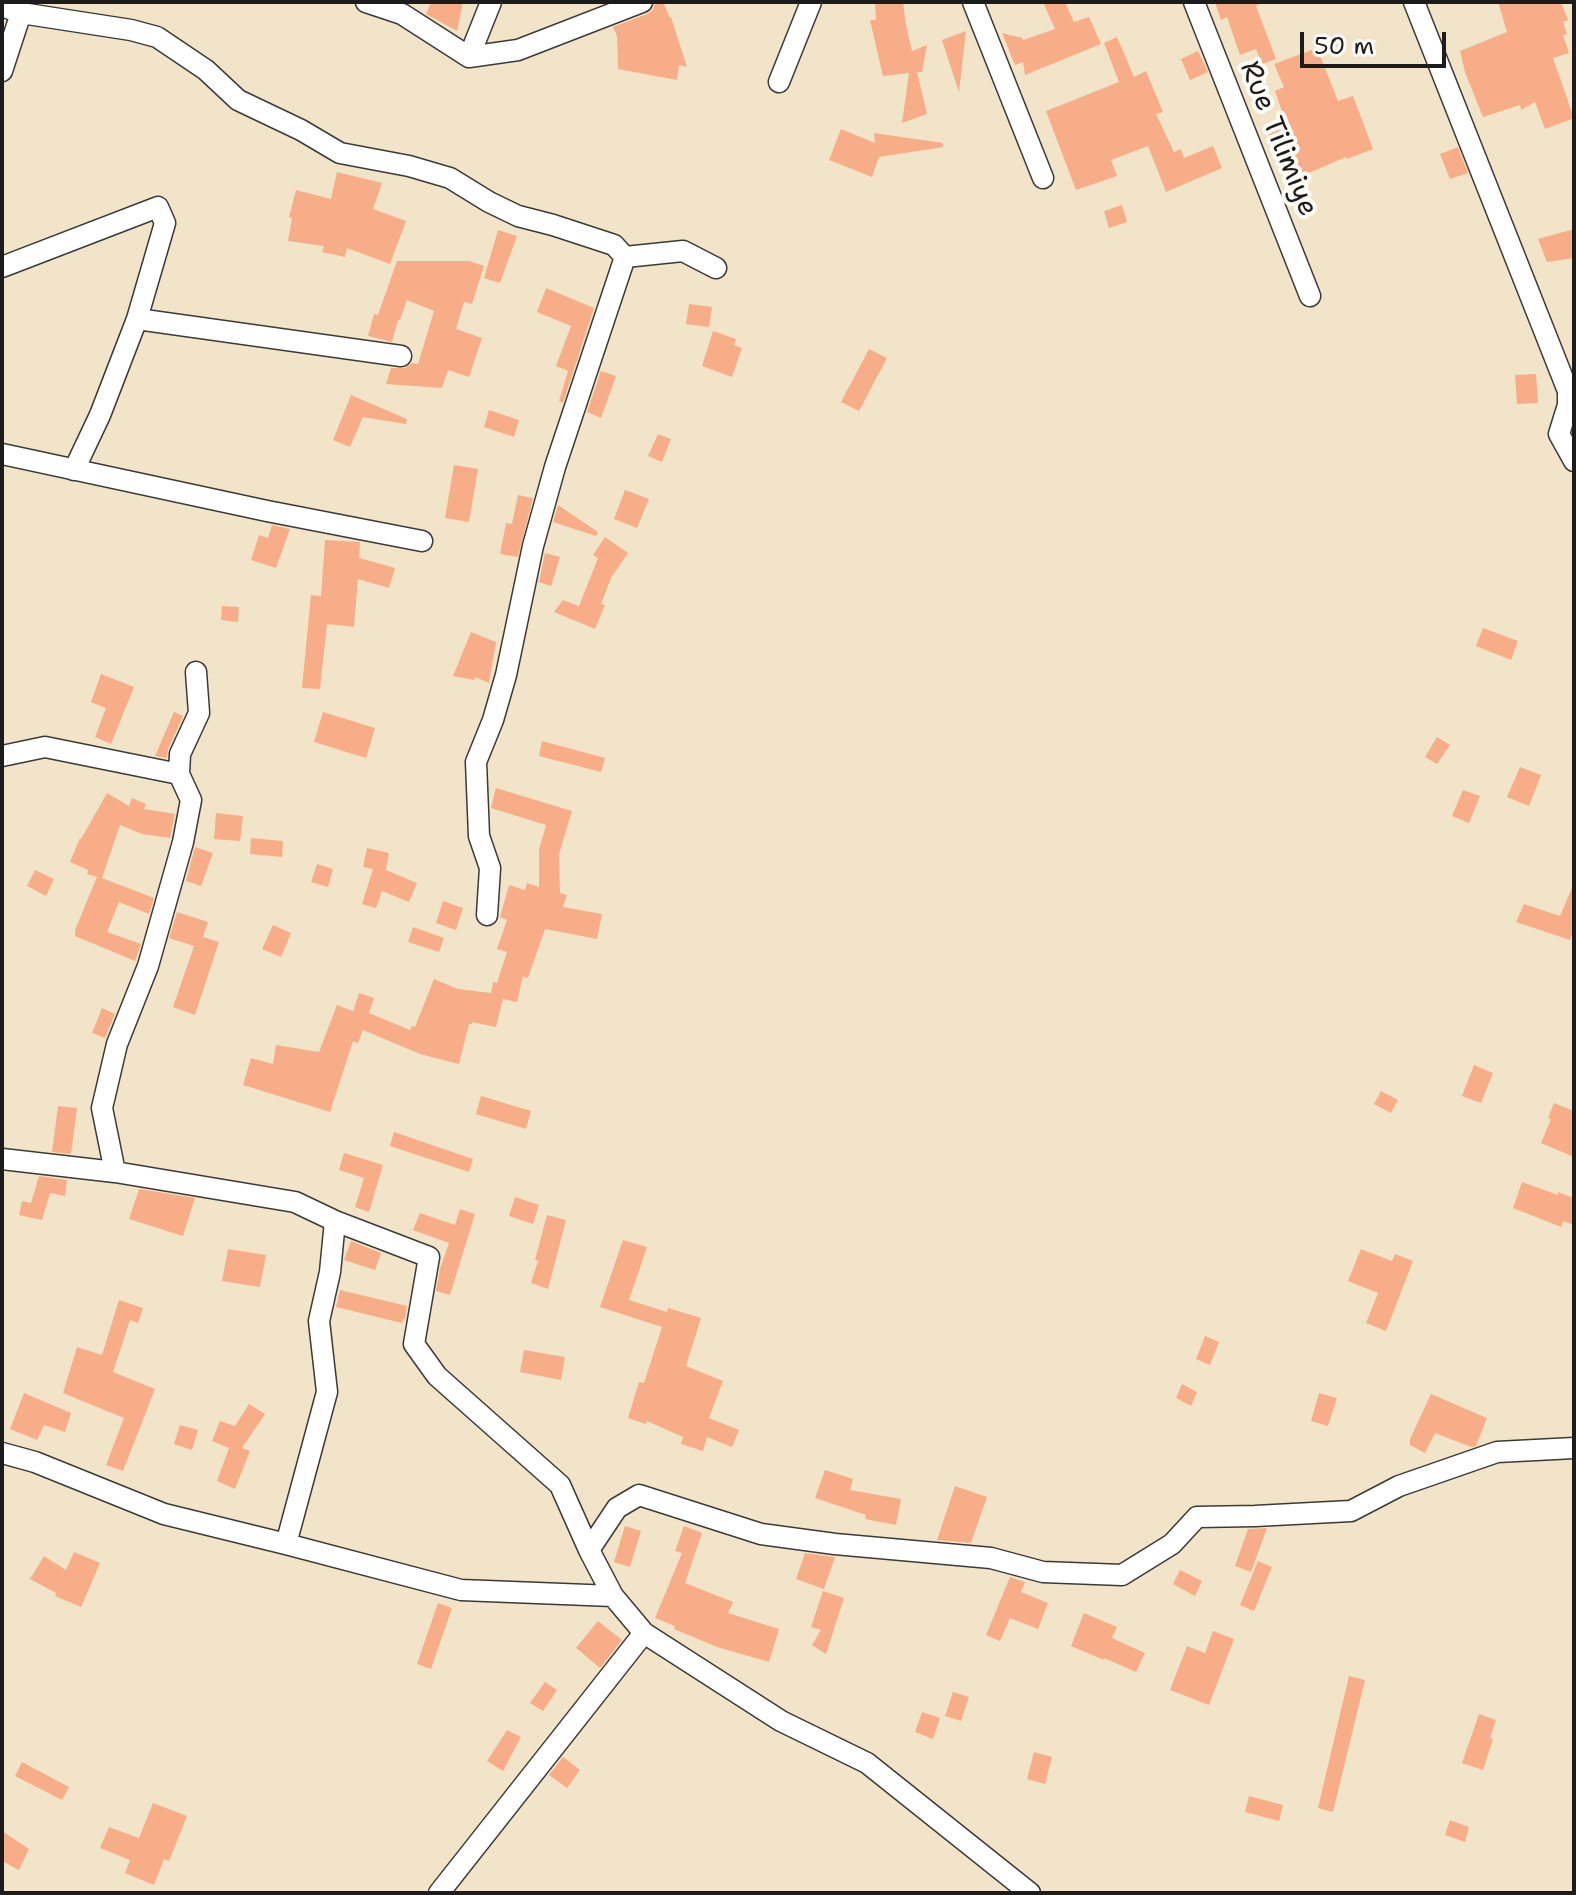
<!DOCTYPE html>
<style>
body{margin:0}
#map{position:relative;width:1576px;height:1895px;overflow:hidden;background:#f1e4c8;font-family:"Shantell Sans",sans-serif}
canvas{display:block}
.frame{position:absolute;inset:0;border:4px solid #1c1c1c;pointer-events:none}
.scale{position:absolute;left:1300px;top:32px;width:146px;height:36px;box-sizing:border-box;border:4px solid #1c1c1c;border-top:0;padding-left:10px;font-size:24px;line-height:28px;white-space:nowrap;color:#1c1c1c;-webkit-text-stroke:6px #fdfcf7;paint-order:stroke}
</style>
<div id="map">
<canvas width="1576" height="1895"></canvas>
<div class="frame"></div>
<div class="scale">50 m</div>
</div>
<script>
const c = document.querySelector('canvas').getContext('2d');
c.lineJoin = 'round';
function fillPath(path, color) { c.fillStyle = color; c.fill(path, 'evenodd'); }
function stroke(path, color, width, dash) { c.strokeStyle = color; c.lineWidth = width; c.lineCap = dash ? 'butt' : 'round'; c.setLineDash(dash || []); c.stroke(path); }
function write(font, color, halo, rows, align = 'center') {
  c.font = font + ' "Shantell Sans",sans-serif'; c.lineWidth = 8; c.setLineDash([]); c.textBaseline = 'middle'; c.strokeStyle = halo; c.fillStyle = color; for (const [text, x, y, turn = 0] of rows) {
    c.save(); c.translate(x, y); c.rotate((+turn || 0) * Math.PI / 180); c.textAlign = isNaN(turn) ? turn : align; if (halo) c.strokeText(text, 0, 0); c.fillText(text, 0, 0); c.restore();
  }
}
fillPath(new Path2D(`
 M431,2H463L457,31L426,14Z
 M659,2H663L670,18L671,17L687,67L679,65L677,80L618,69L617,36L613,27L647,14L652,11L655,4Z
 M875,2H903L906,25L912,51L927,45L922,72H917L927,114L902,123L909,73L883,76L870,20H876Z
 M1043,2H1065L1074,22L1089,17L1101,44L1025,75L1023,62L1015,65L1002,33L1022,38L1023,40L1055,29Z
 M1215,2H1263L1256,6L1276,59L1262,64L1256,49L1240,55L1227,17L1221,20Z
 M1498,2H1561L1568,20L1563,22L1567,34L1563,35L1569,53L1553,58L1574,118L1545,129L1535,102L1521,110L1520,105L1483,117L1465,72L1460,51L1507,32Z
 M966,31L959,92L942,40Z
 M1117,37L1134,77L1146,71L1163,112L1156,114L1174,152L1181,149L1184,158L1213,146L1222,168L1166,192L1148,146L1111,160L1117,176L1076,190L1046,111L1119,82L1104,43Z
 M1317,48L1338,101L1353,96L1373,149L1347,159L1346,157L1288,182L1267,131L1286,123L1275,91L1284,87L1274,64Z
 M1198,51L1208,72L1190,80L1181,59Z
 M841,129L875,143L874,133L943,143V147L879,157L872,177L829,160Z
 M1458,147L1468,173L1450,179L1440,154Z
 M337,172L382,183L373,209L406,221L390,264L347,248L345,257L322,252L324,246L288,241L292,218L289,217L296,190L331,199Z
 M1122,205L1127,222L1109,228L1104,211Z
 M1574,229V258L1547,262L1538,239Z
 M498,230L517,236L500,283L484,278Z
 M397,261H469L484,266L472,304L464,302L456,329L482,338L469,377L448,370L442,388L386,384L391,368H405L412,363L418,364L434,311L407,300L400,320H398L392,342L368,336L374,314L378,315Z
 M546,288L594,308L563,403L559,401L568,371L556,366L571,326L537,312Z
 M689,304L712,307L709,327L686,324Z
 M713,331L736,339L734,345L742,348L732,377L702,366Z
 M869,349L887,358L859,411L841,402Z
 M601,371L616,376L601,418L587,412Z
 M1536,374L1538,403L1517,404L1515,375Z
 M351,395L407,419L406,424L363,417L350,447L333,440Z
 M489,410L519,420L514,437L484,427Z
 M658,434L671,439L662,462L648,456Z
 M454,465L478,469L469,522L445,518Z
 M625,490L649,499L637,528L614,519Z
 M518,495L533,498L518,557L500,554L506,523L512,524Z
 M558,505L598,532L596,536L553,522Z
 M272,525L290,529L276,568L251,560L259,535L268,538Z
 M605,537L628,553L611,578L601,604L605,605L595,629L554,612L563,600L579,606L598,558L593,555Z
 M325,540L360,542L359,558L395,568L389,588L358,579L354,627L327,624L320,689L302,688L311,595L321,596Z
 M545,553L560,557L551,586L539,582Z
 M222,606L239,607L238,622L221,620Z
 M1483,628L1518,641L1511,660L1476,646Z
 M471,632L496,642L489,683L475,677L474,680L453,676Z
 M101,674L134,687L111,744L95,737L106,708L91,702Z
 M174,712L183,716L168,749L167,758L155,756Z
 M323,712L375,728L366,758L314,742Z
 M1437,737L1450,745L1437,764L1425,757Z
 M542,741L605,758L601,772L539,756Z
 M1520,767L1541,775L1529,806L1507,797Z
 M496,788L572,811L559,854L560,893L567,895L563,907L602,914L597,939L545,929L528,978L523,976L517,1002L503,999L496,1027L472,1022V1024H469L459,1064L420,1054L363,1030L358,1043L353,1041L330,1112L243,1085L251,1058L273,1064L276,1045L319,1052L337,1005L353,1011L359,993L374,998L369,1013L410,1030L412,1026L415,1027L434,979L458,989L491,993L493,982L497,983L507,952L497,949L507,920L500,917L509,885L525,890L527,883L539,887V850L546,825L491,808Z
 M1463,790L1480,796L1469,823L1452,816Z
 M107,793L129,806L132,798L146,804L144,809L175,814L170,838L142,834L120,825L102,878L154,898L149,914L119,902L107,932L141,944L135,961L75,936V930L97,877L87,874L88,870L70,862L80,838L81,839Z
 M216,813L243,816L240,841L214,839Z
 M251,838L283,841L282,857L250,854Z
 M195,847L213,853L201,886L186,881Z
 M367,848L389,853L386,870L417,883L409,902L382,891L376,908L362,904L373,869L363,867Z
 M317,864L333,869L328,887L311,882Z
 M35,870L54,879L46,896L27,886Z
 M1574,883V928L1570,940L1516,922L1524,904L1560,916Z
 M443,901L463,908L456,930L436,923Z
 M177,912L208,922L203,937L219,942L195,1015L173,1007L194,946L169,938Z
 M273,925L291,933L281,957L262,949Z
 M413,927L444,938L439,952L408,942Z
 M102,1008L115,1014L105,1038L92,1033Z
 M1474,1065L1493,1073L1481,1103L1462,1096Z
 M1381,1091L1398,1100L1391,1113L1374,1104Z
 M481,1096L531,1111L526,1129L476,1114Z
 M1554,1103L1574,1111V1157L1541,1143L1551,1119L1548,1118Z
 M58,1106L77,1108L71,1154L52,1152Z
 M394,1132L473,1159L469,1172L390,1146Z
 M344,1153L383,1165L369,1212L355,1207L364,1178L339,1170Z
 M39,1176L67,1180L65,1196L50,1193L42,1220L19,1215L22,1201L31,1203Z
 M1522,1182L1558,1195V1192L1574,1198V1225L1563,1221L1561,1227L1513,1208Z
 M139,1189L195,1198L183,1236L129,1219Z
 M515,1197L539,1205L533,1224L509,1216Z
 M460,1209L475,1214L450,1295L436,1291L440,1269L449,1243L413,1230L420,1213L455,1225Z
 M547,1215L566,1220L548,1289L531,1283L538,1261L535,1260Z
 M623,1240L647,1247L629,1300L667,1312L668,1308L701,1318L686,1366L723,1381L709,1418L739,1430L732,1447L707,1437L703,1451L681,1444L683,1437L647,1421L646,1424L628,1418L639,1382L644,1383L662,1327L600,1307Z
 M351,1241L381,1253L375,1270L344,1260Z
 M228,1249L266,1255L260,1287L222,1281Z
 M1361,1249L1392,1261L1395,1254L1413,1261L1386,1331L1366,1323L1378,1293L1348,1281Z
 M340,1290L407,1306L405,1319H403L402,1323L336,1307Z
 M119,1300L143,1308L138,1323L130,1320L113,1372L155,1389L123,1471L106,1465L124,1418L63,1393L77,1347L102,1355Z
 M1205,1336L1219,1342L1210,1365L1196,1359Z
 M524,1350L565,1357L561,1380L520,1372Z
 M1182,1384L1197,1392L1191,1406L1176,1398Z
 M24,1393L71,1413L65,1432L44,1425L37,1440L10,1429Z
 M1319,1393L1337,1398L1328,1426L1311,1421Z
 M1431,1394L1487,1418L1476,1446L1471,1447L1435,1433L1425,1453L1410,1445V1439Z
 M249,1404L265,1414L242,1448L250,1451L235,1489L217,1481L229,1448L212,1441L220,1421L235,1426Z
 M180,1425L198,1430L192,1450L174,1444Z
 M825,1470L853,1479L850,1490L901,1499L896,1525L865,1519L866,1515L815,1498Z
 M955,1486L987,1497L971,1543L937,1540Z
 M625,1526L641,1531L630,1567L614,1562Z
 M684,1526L702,1533L685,1583L733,1602L728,1613L779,1629L769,1662L717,1647L674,1629L675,1626L655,1618L682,1553L675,1551Z
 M1267,1528L1251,1572L1235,1566L1248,1529Z
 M74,1552L100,1563L81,1607L55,1596L56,1593L30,1579L44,1556L66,1570Z
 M805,1553L835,1557L824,1589L796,1579Z
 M1258,1561L1272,1567L1254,1611L1240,1605Z
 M1180,1570L1202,1581L1195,1596L1173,1584Z
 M1010,1577L1025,1582L1021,1592L1048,1603L1038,1629L1010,1618L1000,1641L986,1635Z
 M823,1591L844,1598L826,1654L812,1645L821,1630L811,1627Z
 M438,1603L452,1608L431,1669L417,1664Z
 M1084,1613L1117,1627L1112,1638L1145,1653L1136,1672L1104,1658V1660L1071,1646Z
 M598,1621L622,1640L600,1668L576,1648Z
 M1213,1631L1234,1639L1209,1705L1170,1690L1187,1646L1205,1653Z
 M1349,1676L1365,1680L1333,1812L1318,1808Z
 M545,1682L557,1690L543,1711L530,1703Z
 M953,1692L969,1697L961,1721L945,1716Z
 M922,1712L940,1718L933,1739L915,1732Z
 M1479,1714L1496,1720L1490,1738L1493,1739L1483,1770L1462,1763Z
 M507,1730L521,1737L503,1771L487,1761Z
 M1034,1752L1052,1757L1045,1784L1027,1779Z
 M563,1757L580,1770L567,1788L549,1775Z
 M22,1762L69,1787L62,1800L15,1776Z
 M1249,1796L1283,1805L1279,1821L1245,1812Z
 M153,1803L187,1816L169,1861L164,1859L154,1885L125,1873L130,1860L100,1848L109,1827L139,1838Z
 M1450,1820L1469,1827L1465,1842L1445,1835Z
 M2,1831L29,1849L19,1870L2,1861Z`), '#f7ae88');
const minor = new Path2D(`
 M366,2L402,14L469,57L518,50L642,2
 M973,2L1043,178
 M1194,2L1310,296
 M1414,2L1568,391V405L1559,434L1574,461
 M2,6L21,13L131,30L157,37L206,70L238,100L301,130L340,153L409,166L450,178L489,202L518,216L553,225L614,245L625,257L555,467L533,546L506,675L493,720L476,762L479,836L490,868L487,915
 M469,57L491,2
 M2,71L21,13
 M779,82L811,2
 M625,257L683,251L716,268
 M2,267L158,207L165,223L137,319L100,415L74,470
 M137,319L401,356
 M2,454L267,511L422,541
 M2,756L45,747L179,774
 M2,1159L115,1172L295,1202L335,1221L330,1272L319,1321L327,1392L286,1544
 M115,1172L102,1108L117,1044L148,966L183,842L191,800L179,774L180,754L199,713L196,672
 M335,1221L429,1257L414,1344L437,1376L560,1485L589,1550L613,1596L644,1633L781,1721L867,1763L1030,1893
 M2,1453L35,1462L164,1514L286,1544L461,1590L613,1596
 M589,1550L617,1508L639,1495L761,1534L835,1544L991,1558L1043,1572L1122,1575L1172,1544L1197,1517L1255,1516L1351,1511L1399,1486L1497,1452L1574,1448
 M439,1893L644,1633`);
stroke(minor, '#3c3a36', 23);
stroke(minor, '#fff', 20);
write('28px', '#1c1c1c', '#fdfcf7', [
 ["Rue Tilimiye",1278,139,68]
]);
</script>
